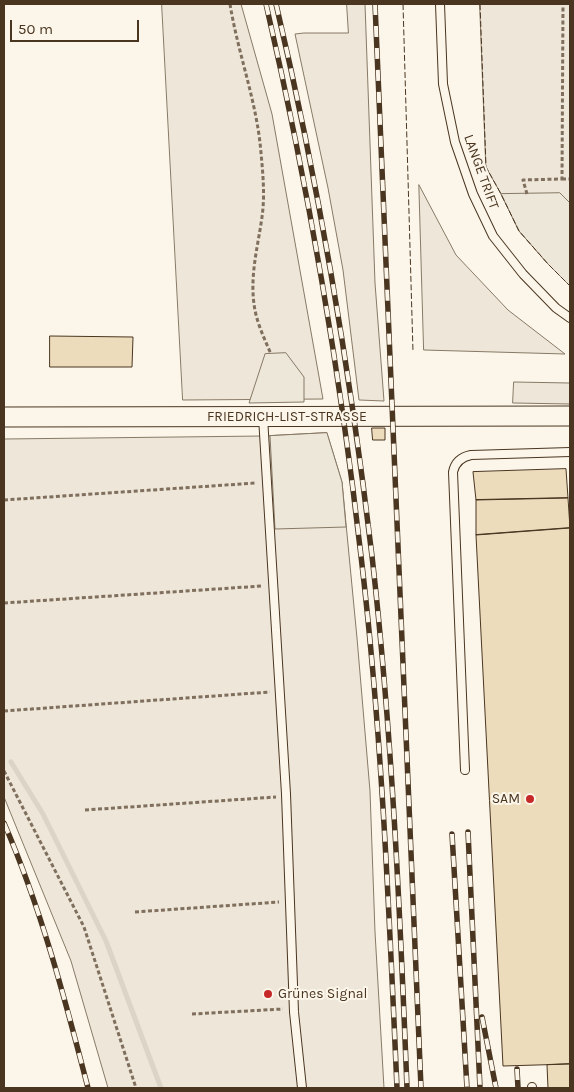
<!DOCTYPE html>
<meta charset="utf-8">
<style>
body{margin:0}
#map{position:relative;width:574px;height:1092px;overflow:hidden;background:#fbf6e9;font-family:Karla,sans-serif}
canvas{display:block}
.frame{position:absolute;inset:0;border:5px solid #4a3520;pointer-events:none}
.scale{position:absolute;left:10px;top:20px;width:129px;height:22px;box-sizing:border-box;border:2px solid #4a3520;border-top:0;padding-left:6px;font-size:15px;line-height:18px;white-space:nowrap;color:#4a3520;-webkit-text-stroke:4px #fbf6e9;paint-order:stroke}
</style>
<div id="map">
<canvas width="574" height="1092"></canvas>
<div class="frame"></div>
<div class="scale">50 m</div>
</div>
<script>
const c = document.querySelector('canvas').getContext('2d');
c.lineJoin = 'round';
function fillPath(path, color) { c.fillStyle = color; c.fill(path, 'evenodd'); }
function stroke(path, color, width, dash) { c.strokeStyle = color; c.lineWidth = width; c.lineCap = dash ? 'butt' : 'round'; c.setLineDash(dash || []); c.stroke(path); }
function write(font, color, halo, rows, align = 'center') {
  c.font = font + ' Karla,sans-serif'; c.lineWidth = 4; c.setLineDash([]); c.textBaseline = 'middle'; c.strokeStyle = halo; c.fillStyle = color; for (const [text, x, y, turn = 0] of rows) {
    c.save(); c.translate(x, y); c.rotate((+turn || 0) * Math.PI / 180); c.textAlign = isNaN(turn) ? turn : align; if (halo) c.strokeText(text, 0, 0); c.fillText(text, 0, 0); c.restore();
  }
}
const green = new Path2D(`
 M162,4H241L272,114L323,399L183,400Z
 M347,4H365L375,283L384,401L359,400L343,270L328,188L295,34L304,33H348Z
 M480,4H570V286L548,264L519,231L501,194L486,167Z
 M419,185L456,255L508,310L565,354L424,350Z
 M514,382L570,383V404L513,403Z
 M327,433L342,482L357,638L370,791L375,932L384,1088H108L71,961L4,797V439L263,436Z`);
fillPath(green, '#ede6d9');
stroke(green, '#887966', 1);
const parking = new Path2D(`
 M560,193L570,203V286L548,264L519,231L501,194Z
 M286,353L304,377V402L249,403L265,354Z
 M327,433L342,482L346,527L275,529L270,436Z`);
fillPath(parking, '#ede7d9');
stroke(parking, '#887966', 1);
stroke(new Path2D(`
 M11,762L43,814L106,941L161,1088`), '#dcd4c6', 5);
const building = new Path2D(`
 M50,336L133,337L132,367H50Z
 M372,428H385V440H373Z
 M566,469L568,498L476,500L473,472Z
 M568,498L570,528L476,535V500Z
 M570,528V1064L503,1066L476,535Z
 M570,1064V1088H548L547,1065Z`);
fillPath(building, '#ecdcbc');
stroke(building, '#4a3520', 1);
const service = new Path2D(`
 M440,4L443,84L455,142L473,194L493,236L523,274L556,308L570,318
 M263,417L286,794L294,1012L302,1088
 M465,770L453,472C455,462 461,457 471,455L570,452
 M532,1087V1088`);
const tertiary = new Path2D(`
 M4,417L570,416`);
stroke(service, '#4a3520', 10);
stroke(tertiary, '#4a3520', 21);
stroke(new Path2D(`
 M230,4C238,54 257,102 261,153C263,174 265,196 262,217C258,246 250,274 254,304C256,321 264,338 271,354
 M562,179H570
 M527,194L523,180L562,179L563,4
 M4,500L256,483
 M4,603L262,586
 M4,711L270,692
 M4,771L84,927L136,1088
 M85,810L276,797
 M135,912L279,902
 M192,1014L283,1009`), '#7f6f5c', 3, [4, 2.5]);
stroke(service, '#fbf6e9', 8);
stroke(tertiary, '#fbf6e9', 19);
const rail = new Path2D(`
 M266,4C308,186 340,370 361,556C382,733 389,911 397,1088
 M276,4C319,186 350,370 372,556C392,733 400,911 407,1088
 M375,4L421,1088
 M4,823C41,908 65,999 88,1088
 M468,832L480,1088
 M452,834L467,1088
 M482,1017L496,1088
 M517,1069L518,1088`);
stroke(rail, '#4a3520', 5.5);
stroke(rail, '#fbf6e9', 4, [11]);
stroke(new Path2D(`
 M403,4L413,352
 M480,4L486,167L501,194L519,231L548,264L570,286`), '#4a3520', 1, [6, 2.5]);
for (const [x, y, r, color] of [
 [530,799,5,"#c62828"],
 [268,994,5,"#c62828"]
]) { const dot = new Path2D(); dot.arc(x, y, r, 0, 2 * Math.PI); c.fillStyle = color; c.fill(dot); stroke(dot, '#fbf6e9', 2); }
write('14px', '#4a3520', '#fbf6e9', [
 ["LANGE TRIFT",481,172,70],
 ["FRIEDRICH-LIST-STRASSE",287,417]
]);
write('14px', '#4a3520', '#fbf6e9', [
 ["SAM",520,799],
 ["Grünes Signal",278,994,"left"]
], 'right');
</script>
